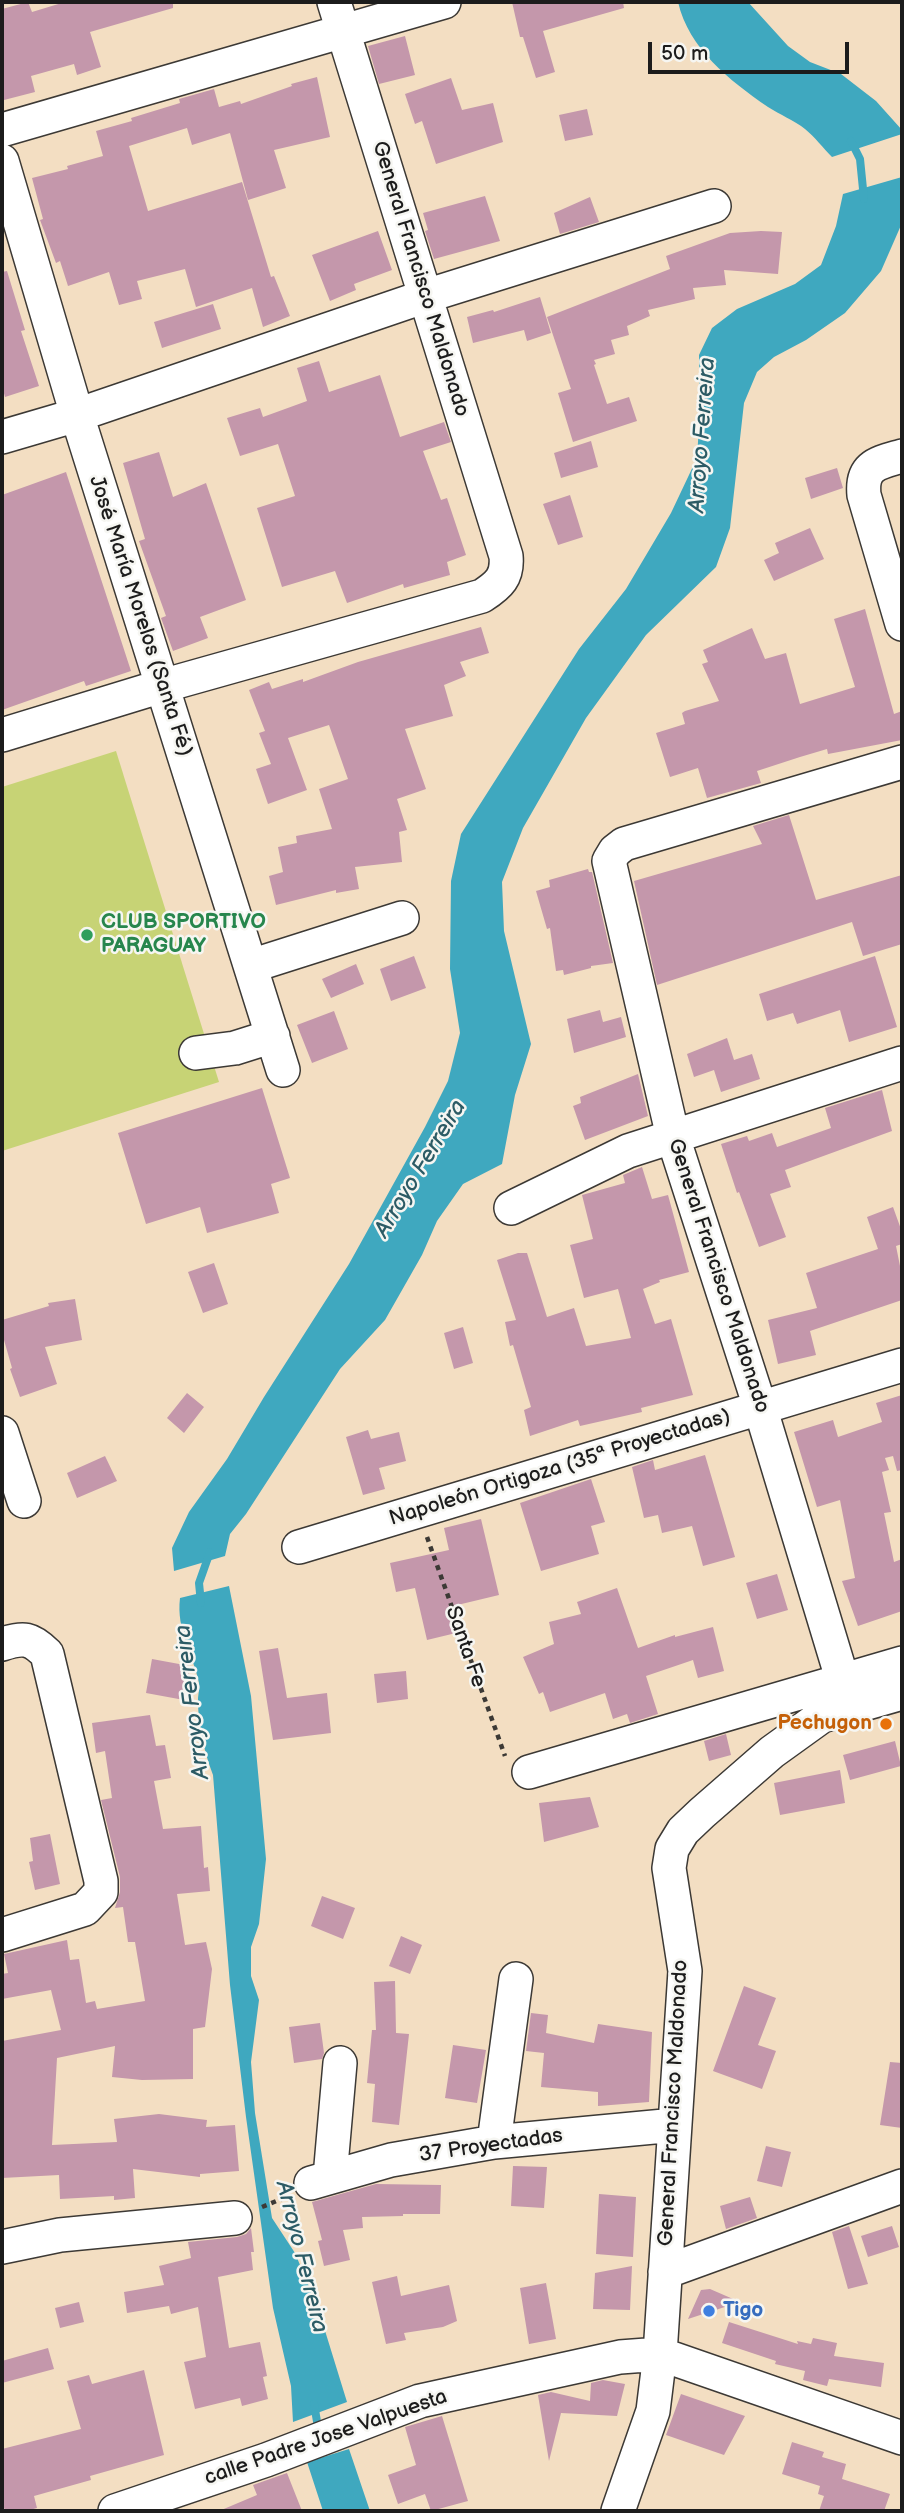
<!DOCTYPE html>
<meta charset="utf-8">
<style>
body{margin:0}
#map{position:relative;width:904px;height:2513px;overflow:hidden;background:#f3dec2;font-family:"Balsamiq Sans",sans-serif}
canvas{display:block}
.frame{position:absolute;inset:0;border:4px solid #1c1c1c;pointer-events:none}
.scale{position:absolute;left:648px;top:42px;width:201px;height:32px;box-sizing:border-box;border:4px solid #1c1c1c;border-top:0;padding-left:9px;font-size:21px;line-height:24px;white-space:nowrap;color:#1c1c1c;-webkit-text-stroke:5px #f6f6f2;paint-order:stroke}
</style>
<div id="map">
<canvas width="904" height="2513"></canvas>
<div class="frame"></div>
<div class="scale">50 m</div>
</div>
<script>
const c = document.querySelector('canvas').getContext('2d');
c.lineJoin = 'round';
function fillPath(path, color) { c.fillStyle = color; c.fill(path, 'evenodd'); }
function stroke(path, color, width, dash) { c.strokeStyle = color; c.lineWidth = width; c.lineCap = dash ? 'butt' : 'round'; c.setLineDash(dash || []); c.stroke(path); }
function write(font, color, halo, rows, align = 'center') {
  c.font = font + ' "Balsamiq Sans",sans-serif'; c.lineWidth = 5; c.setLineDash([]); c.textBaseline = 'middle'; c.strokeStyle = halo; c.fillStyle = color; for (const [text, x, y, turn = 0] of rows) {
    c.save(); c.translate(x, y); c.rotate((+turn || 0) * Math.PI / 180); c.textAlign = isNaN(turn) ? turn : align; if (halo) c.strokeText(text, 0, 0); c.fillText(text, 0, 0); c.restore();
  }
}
fillPath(new Path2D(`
 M116,751L219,1082L2,1151V787Z`), '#c7d375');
fillPath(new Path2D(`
 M678,2H748L788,46L810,62L841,74L876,101L902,130V134L832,157C823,148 815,137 805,129C794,120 780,115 768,107C729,80 689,49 678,2Z
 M902,177V223L881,271L845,313L806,340L774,357L757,372L744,403L730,528L716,567L646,635L586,718L523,828L502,882L504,931L531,1044L515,1095L502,1164L463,1184L437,1221L422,1255L385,1320L340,1369L246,1514L230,1534L225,1556L174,1571L172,1548L189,1512L227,1459L264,1397L349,1264L425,1127L448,1081L460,1033L450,969L451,881L461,834L579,649L626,589L671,513L697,458L700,410L699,355L712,328L737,309L795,284L821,265L836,226L843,194Z
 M229,1586L251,1696L266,1859L259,1924L251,1947V1976L259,2000L251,2062L255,2113L272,2218L295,2253L318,2308L347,2402L293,2422L291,2386L273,2308L246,2117L230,1985L213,1775C204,1751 198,1726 198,1700C198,1694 200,1689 199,1683C193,1654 176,1630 180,1598Z
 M349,2449L370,2511H323L307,2462Z`), '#3fa8bf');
stroke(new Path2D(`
 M851,141L860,159L864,199
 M201,1603L199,1583L210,1552
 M314,2404L319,2433`), '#3fa8bf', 8);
fillPath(new Path2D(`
 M28,2L32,12L65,2H173V8L90,32L101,67L77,75L74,64L31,76L35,92L4,100L2,88V9Z
 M512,2H623L624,8L543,31L555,72L536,78L523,37H520Z
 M405,36L415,75L379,84L368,46Z
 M317,77L330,137L274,150L286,188L248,200L230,133L192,145L187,128L129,146L148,211L242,182L271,277L274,276L290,316L263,327L252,288L196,307L185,269L137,281L142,299L119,305L109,272L68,286L60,261L56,263L40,220L43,219L32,178L68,169L67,166L103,156L96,131L132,121L131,118L180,103L179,99L214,89L219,107L240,101L241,104L292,86L291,84Z
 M451,78L462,110L493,103L503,142L436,164L422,121L415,124L405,94Z
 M587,109L593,135L565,141L559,115Z
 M485,196L500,241L434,259L425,231L428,230L423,213Z
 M590,197L599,222L560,234L554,213Z
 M378,231L392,270L354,284L356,290L330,301L312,255Z
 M761,231L782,232L778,274L724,270L726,285L693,288L695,299L648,310L650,316L627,326L629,335L611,340L615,354L594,360L596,364L594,365L607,404L629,397L637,421L573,442L558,393L571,389L547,317L670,269L666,256L730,233Z
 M7,271L25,330L21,331L39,386L5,397L2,386V272Z
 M540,297L551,333L527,341L524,330L473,343L467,317L493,310L494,312Z
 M213,304L221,329L162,348L154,322Z
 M319,361L329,392L380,375L400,437L444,422L451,442L423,451L441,500L447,498L466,555L447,562L450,575L404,588L403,584L347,603L335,571L282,587L257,508L295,496L278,444L240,456L227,418L260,408L263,417L307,401L297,368Z
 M591,441L598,467L561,478L554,453Z
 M159,452L173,497L206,483L246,600L200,617L208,638L173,651L161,618L166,616L139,541L145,539L123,463Z
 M837,468L843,488L811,499L805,478Z
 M66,472L131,671L86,686L84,681L2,710V495Z
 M570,495L583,537L558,545L543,504Z
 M810,528L824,559L774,581L764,560L779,553L775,543Z
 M865,609L894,714L902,711V740L828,754L827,749L800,757L757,771L761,783L707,798L698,768L670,777L656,733L685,724L682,713L685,711L719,701L702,664L708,662L703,650L752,628L765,659L786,653L800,704L855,687L834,619Z
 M481,627L489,653L460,662L466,676L444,685L453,716L405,729L426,789L397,799L407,830L399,832L402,862L355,867L359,889L336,893V890L276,905L269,876L283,872L278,847L297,843L296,836L332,829L319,789L348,779L329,725L288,738L307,790L268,804L256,769L271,764L259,733L265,731L249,690L269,682L272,689L303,679V682L358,662Z
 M789,815L816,900L902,875V944L863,956L852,922L657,985L634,881L762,844L753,826Z
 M588,869L589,872H592L613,963L591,966V968L564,975L563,970L556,971L550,928L547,929L536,891L550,887L549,880Z
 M414,956L426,988L391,1001L380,969Z
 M875,956L897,1027L849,1042L840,1010L797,1024L793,1013L767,1021L759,994Z
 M356,964L364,984L331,998L322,979Z
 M600,1010L603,1022L621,1017L626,1037L574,1053L567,1019Z
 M334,1011L348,1049L312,1063L297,1025Z
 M727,1038L734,1060L752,1054L760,1079L721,1092L714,1070L694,1077L687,1054Z
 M638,1074L648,1116L585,1140L573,1106L581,1103L580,1097Z
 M262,1088L290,1178L271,1184L279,1213L207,1233L200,1207L146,1224L118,1133Z
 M882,1090L892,1131L785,1170L791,1187L770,1194L786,1237L759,1247L739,1192L737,1193L721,1144L747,1136L749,1141L772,1133L777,1147L831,1128L825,1108Z
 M642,1167L652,1199L668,1195L689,1272L659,1280L660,1282L643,1289L655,1324L671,1319L693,1395L641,1408L642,1412L580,1426L578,1420L530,1436L524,1410L531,1407L513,1345L510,1346L505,1322L516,1320L497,1260L518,1253H527L547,1317L574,1308L586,1346L631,1338L618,1289L584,1298L570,1245L593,1239L582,1195L625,1183L623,1175Z
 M893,1207L902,1232V1244L896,1246L902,1276V1300L810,1331L816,1355L778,1364L768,1320L817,1308L806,1273L878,1249L867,1217Z
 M214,1263L228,1304L203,1313L188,1272Z
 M75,1299L82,1340L45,1347L57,1384L20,1397L10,1369L12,1368L2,1333V1320L49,1306L48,1303Z
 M463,1327L473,1363L454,1369L444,1333Z
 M187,1393L204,1407L184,1433L167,1418Z
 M902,1395V1470L897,1471L893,1456L885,1458L889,1470L882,1472L891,1512L884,1513L894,1562L902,1559V1611L858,1626L842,1581L855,1578L840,1500L817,1507L794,1432L833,1420L838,1437L882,1422L876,1403Z
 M368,1430L371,1439L399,1432L406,1461L379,1468L385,1489L363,1495L346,1437Z
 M705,1455L735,1557L703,1566L692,1526L662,1533L658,1515L644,1518L632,1467L653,1460L655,1470Z
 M105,1456L117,1481L77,1498L67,1473Z
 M591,1479L605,1522L591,1526L599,1554L541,1571L520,1503Z
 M481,1519L499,1595L449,1607L456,1633L427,1640L415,1588L396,1592L390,1563L449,1550L444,1528Z
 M777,1574L788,1610L757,1619L746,1583Z
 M617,1588L638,1648L675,1635V1637L713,1627L724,1671L698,1678L693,1660L646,1676L658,1714L630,1723L627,1714L613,1719L605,1693L550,1712L543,1692L539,1694L523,1657L554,1644L549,1622L581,1614L577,1602Z
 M278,1648L287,1698L327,1693L331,1733L273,1740L259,1651Z
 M152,1659L190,1666L184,1700L146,1693Z
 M406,1671L408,1699L377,1703L374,1674Z
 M150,1715L156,1746L165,1745L171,1778L154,1781L163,1829L201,1826L204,1868L208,1867L210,1891L177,1894L185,1945L206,1942L212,1969L205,2027L193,2029V2079L142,2080L112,2077L115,2046L57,2058L52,2145L117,2142L114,2119L159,2114L207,2120L206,2127L235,2125L239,2171L200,2174V2177L133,2169L135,2198L114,2200V2196L60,2199L59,2175L2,2178V2041L61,2030L51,1990L2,1999V1974L8,1973L4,1954L67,1940L70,1960L79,1959L86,2003L95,2001L97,2009L145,2001L135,1942H128L123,1907L115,1908L120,1892V1877L101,1800L112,1798L105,1751L96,1753L92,1723Z
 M726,1734L731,1755L709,1761L704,1741Z
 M895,1741L901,1766L850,1780L843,1755Z
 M840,1770L845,1803L780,1815L774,1783Z
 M590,1797L599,1827L544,1842L539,1803Z
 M50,1834L60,1884L35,1890L29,1862L33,1861L30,1838Z
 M322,1896L355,1908L343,1939L311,1926Z
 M401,1936L422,1945L410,1974L389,1966Z
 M395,1981L396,2033L409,2034L399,2125L372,2122L375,2084L367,2083L372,2030H376L374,1982Z
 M744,1986L776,1998L758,2045L776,2051L762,2089L713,2071Z
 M531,2013L548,2015L546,2033L594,2043L598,2024L652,2032L649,2102L598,2106V2092L541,2087L544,2053L526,2051Z
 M320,2023L324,2053L322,2059L294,2063L289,2027Z
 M453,2045L486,2050L477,2103L445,2098Z
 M890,2062L902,2063V2128L880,2125Z
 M766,2146L791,2152L782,2187L757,2181Z
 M513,2166L547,2167L544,2208L511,2206Z
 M376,2184L441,2185L440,2214H403V2216L362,2217L363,2228L343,2230L350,2260L324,2266L318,2241L322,2240L312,2202Z
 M599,2194L636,2197L633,2257L596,2254Z
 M750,2197L757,2218L726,2229L720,2206Z
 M849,2226L868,2284L848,2289L832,2232Z
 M892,2226L899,2247L868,2257L861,2236Z
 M251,2228L254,2252H251L253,2270L218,2277L229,2348L260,2342L267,2376L263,2377L268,2399L242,2406L240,2398L195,2409L184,2362L206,2357L198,2307L171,2314L169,2306L127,2313L124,2292L164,2285L159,2266L191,2258L188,2242L237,2237L246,2234Z
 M632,2266L630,2310L593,2309L595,2273Z
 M397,2276L401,2296L449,2285L457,2321L443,2327L404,2333L406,2340L386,2344L372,2282Z
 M546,2283L556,2339L529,2344L520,2288Z
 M710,2289L740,2302L688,2319L701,2290Z
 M79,2302L84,2322L60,2328L55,2308Z
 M729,2322L798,2344L797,2341L811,2344L813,2338L837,2343L834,2356L884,2363L881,2387L829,2379L827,2386L803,2380L805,2371L775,2364L776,2361L722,2343Z
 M48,2348L54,2369L2,2383V2361Z
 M144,2370L164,2455L90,2476L91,2480L34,2496L37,2508L26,2511H5L2,2500V2449L81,2429L67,2381L89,2375L92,2384Z
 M603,2380L625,2384L617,2416L561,2413L549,2461L538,2395L551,2392L590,2401L591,2383Z
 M681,2394L745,2416L724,2455L666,2435Z
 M442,2416L468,2501L431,2511L425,2494L398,2504L388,2475L416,2465L405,2427Z
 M792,2442L824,2452L822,2457L846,2464L842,2479L890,2494L884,2511H819L824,2496L818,2494L820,2486L782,2474Z
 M287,2473L302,2511H219L257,2495L253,2485Z`), '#c497ab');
const minor = new Path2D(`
 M2,130L444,2
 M2,161L77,415L283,1070
 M2,437L77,415L426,296L714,206
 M902,456C878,463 861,465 864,495L902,624
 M2,735L162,686L482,596C499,585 508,577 506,556L334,2
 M251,966L402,918
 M196,1053L235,1048L273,1036
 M511,1208L628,1151L902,1063
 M2,1433L24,1501
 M299,1547L902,1365
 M2,1644C24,1637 31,1638 47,1654L101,1881V1892L85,1909L2,1935
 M851,1708L760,1407L673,1137L609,861L615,851L624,844L902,762
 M529,1772L902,1663
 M494,2142L516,1979
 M330,2177L340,2063
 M311,2183L391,2160L494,2142L675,2125
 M2,2247L60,2235L235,2218
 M665,2272L902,2186
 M115,2511L266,2460L420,2401L620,2357L660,2354L902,2438
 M618,2511L653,2411L660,2354L685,1971L669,1868L672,1849L683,1831L702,1813L772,1752L822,1716L902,1693`);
stroke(minor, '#3c3935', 36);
stroke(new Path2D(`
 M427,1537L505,1756
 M262,2207L286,2197`), '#3c3935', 4.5, [5, 5]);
stroke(minor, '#fff', 33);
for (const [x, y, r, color] of [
 [87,935,7,"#2e9e5b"],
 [886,1724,7,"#e8710a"],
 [709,2311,7,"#3f7fe0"]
]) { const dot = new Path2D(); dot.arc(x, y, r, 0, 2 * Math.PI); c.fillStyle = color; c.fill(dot); stroke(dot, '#f6f6f2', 2.5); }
write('21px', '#1c1c1c', '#f6f6f2', [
 ["General Francisco Maldonado",420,279,73],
 ["José María Morelos (Santa Fé)",140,616,72],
 ["General Francisco Maldonado",718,1276,72],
 ["Napoleón Ortigoza (35ª Proyectadas)",560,1468,-17],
 ["Santa Fe",465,1647,71],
 ["General Francisco Maldonado",674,2103,-87],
 ["37 Proyectadas",491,2146,-8],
 ["calle Padre Jose Valpuesta",326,2438,-19]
]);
write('bold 21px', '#27864d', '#f6f6f2', [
 ["CLUB SPORTIVO",101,923],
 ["PARAGUAY",101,947]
], 'left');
write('bold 21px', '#c56008', '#f6f6f2', [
 ["Pechugon",872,1724]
], 'right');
write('bold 21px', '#366cbe', '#f6f6f2', [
 ["Tigo",723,2311]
], 'left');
write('italic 23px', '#2c5b65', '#f6f6f2', [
 ["Arroyo Ferreira",703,435,-86],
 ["Arroyo Ferreira",421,1169,-59],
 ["Arroyo Ferreira",193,1702,-97],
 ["Arroyo Ferreira",301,2257,76]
]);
</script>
